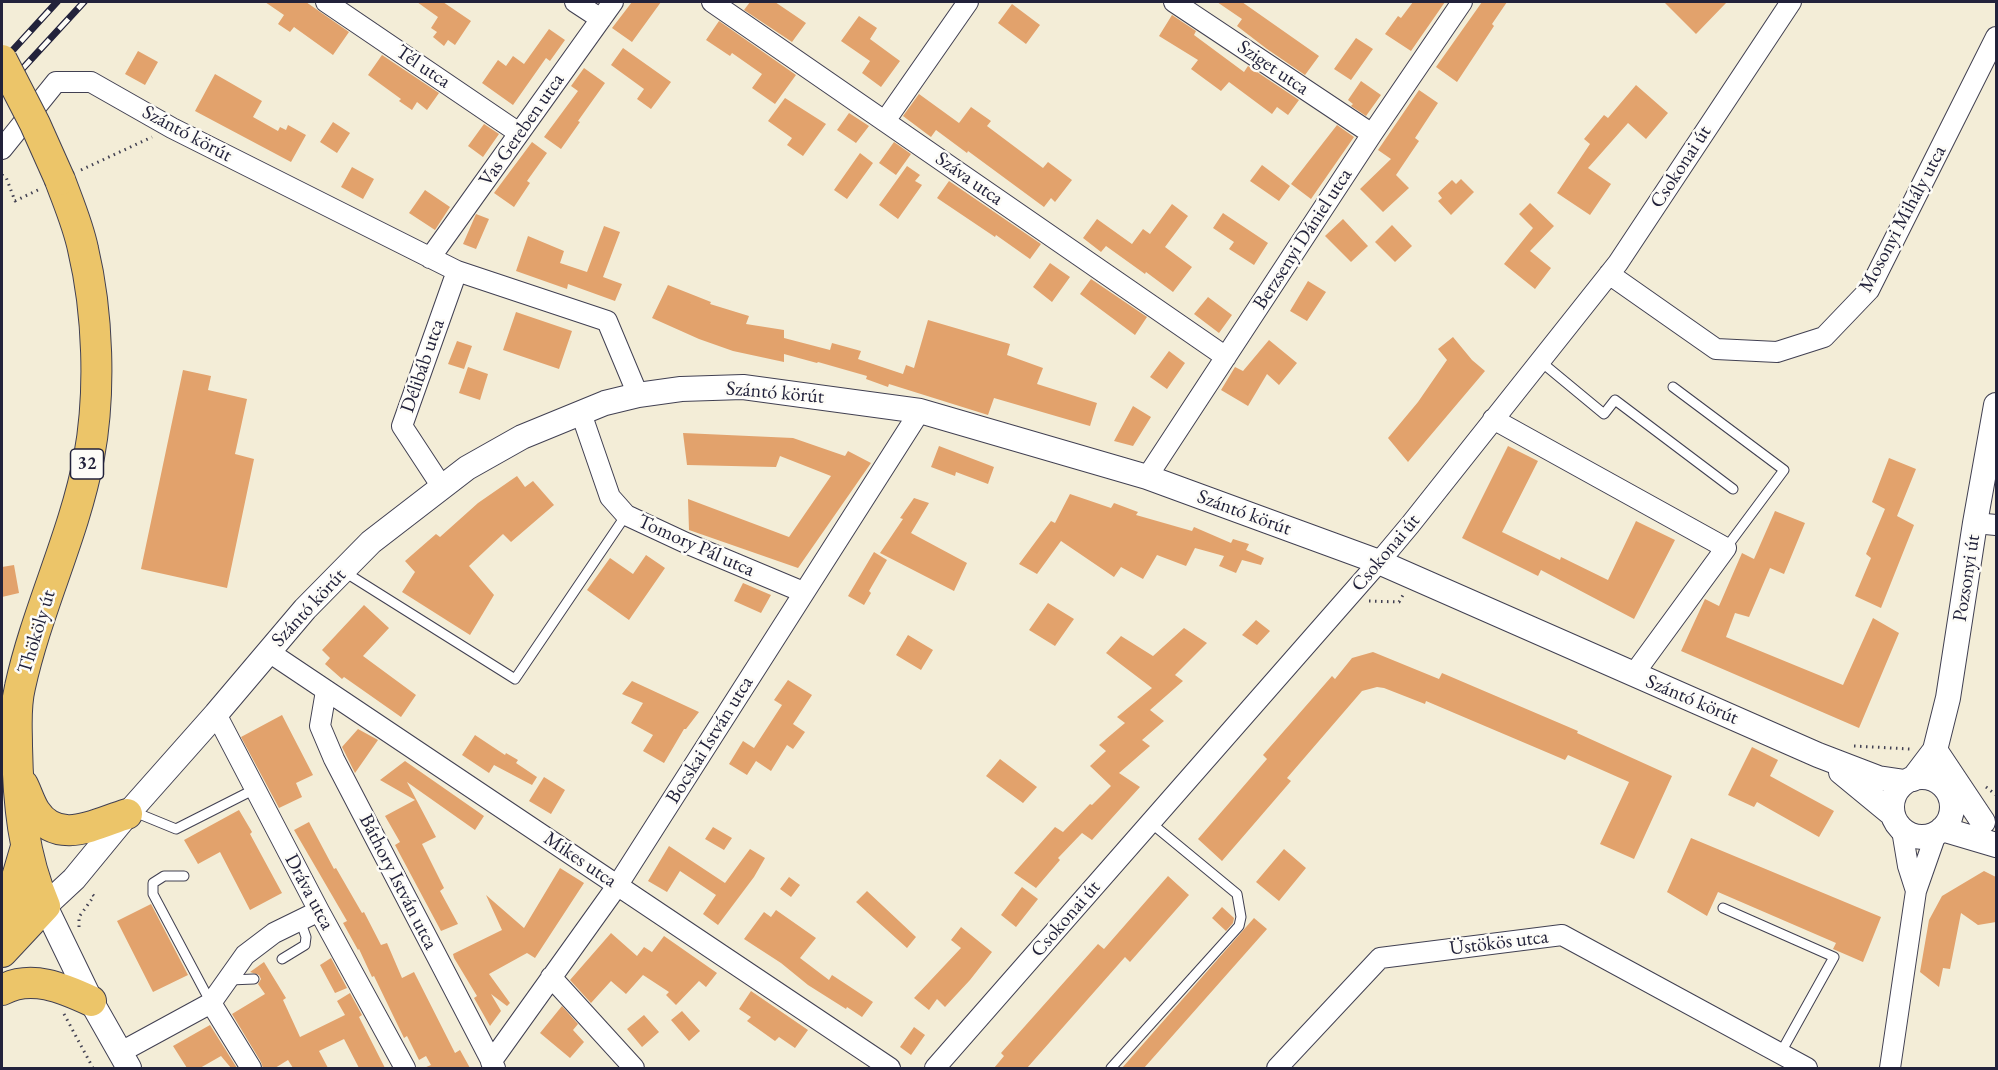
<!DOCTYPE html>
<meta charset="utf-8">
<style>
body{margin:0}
#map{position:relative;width:1998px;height:1070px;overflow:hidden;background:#f3edd7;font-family:"EB Garamond",serif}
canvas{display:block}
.frame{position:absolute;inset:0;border:3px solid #22223b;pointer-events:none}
</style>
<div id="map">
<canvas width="1998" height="1070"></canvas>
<div class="frame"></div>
</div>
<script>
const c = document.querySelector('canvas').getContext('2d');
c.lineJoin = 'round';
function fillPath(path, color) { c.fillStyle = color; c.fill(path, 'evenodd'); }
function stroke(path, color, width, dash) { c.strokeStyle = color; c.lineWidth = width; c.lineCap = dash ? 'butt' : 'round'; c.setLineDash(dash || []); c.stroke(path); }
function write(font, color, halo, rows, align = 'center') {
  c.font = font + ' "EB Garamond",serif'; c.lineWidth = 5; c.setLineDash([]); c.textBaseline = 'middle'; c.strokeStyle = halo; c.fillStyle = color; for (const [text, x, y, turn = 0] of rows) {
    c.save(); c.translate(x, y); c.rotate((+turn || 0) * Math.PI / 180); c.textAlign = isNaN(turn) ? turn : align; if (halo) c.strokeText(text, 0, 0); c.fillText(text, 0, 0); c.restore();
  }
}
fillPath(new Path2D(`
 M265,2H306L349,32L333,55L294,27L290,32L278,24L284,15Z
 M417,2H443L471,21L455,45L448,40L444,46L433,37L437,32L431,28L438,17Z
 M632,2H661L632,42L612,28Z
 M750,2H775L806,23L792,42L744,10Z
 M1217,2H1242L1319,56L1305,75L1267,49L1237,26L1242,19Z
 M1413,2H1445L1411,51L1385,34L1398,16L1401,18Z
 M1482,2H1507L1492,24L1494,26L1457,82L1436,67Z
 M1664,2H1727L1696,34Z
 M1012,4L1040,25L1026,44L998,23Z
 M1172,15L1196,31L1194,35L1244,72L1248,66L1299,100L1288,115L1277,107L1272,114L1229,82L1221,91L1191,69L1198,60L1159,36Z
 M859,16L877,28L870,39L900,61L881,87L862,73L870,61L841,41Z
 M719,21L796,75L775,104L752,88L762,74L732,53L730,56L706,40Z
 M549,29L565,40L550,61L546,58L513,105L482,83L498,60L506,66L513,56L524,64Z
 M1356,38L1373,49L1351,80L1334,69Z
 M623,48L671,82L651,109L637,99L644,89L611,65Z
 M138,51L158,62L145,85L125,74Z
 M382,55L439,93L427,110L417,102L412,110L399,101L401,99L368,75Z
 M584,68L605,83L578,121L580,122L561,149L544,137L578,91L571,86Z
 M215,74L262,101L253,117L278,131L280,127L286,130L288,125L306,135L291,162L195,111Z
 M1361,81L1381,95L1366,116L1351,106L1353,104L1348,100Z
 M1636,85L1668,113L1646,139L1628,123L1588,168L1611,184L1590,215L1557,193L1590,144L1584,139L1604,115L1608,118Z
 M1419,90L1438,103L1415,138L1419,141L1396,175L1409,188L1383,212L1360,189L1391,159L1378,150Z
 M919,94L959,123L971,107L991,121L987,126L1043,168L1048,162L1072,180L1055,202L1051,198L1044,207L968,151L967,153L936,130L931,137L903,116Z
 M785,98L826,124L803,156L787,145L792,138L768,121Z
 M849,113L869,126L856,143L837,130Z
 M333,122L350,133L337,153L320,142Z
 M484,124L499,134L483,157L468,146Z
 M1337,125L1354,137L1311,199L1291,184Z
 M532,142L547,153L527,181L530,183L514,207L494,193Z
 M894,142L911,154L896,175L879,163Z
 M860,153L873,163L847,199L834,190Z
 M1262,165L1290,186L1279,201L1250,181Z
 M907,166L920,175L915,181L922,185L898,219L879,205Z
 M352,167L374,179L363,199L341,187Z
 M1461,179L1474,192L1451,215L1438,201L1442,198L1438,193L1452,180L1456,184Z
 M949,181L1041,244L1030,259L996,235L995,237L937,198Z
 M425,190L450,207L435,230L409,213Z
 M1530,203L1554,226L1530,251L1551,268L1535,289L1504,264L1533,228L1519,214Z
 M1172,204L1188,216L1165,247L1192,267L1173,292L1146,272L1145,274L1106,246L1101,252L1083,238L1097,219L1132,244L1143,229L1150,234Z
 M1223,213L1268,243L1254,265L1229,249L1234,242L1213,228Z
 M476,214L489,219L476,249L463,244Z
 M1343,219L1368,246L1351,262L1325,236Z
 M1392,225L1412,246L1395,262L1375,242Z
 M604,226L620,232L603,277L622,284L615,301L568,284L567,289L516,271L528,236L564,251L560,263L587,272Z
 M1050,263L1070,277L1052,302L1033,287Z
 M1091,279L1147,317L1135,335L1080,294Z
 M1308,281L1326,292L1307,321L1290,311Z
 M668,285L711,302L710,304L749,316L746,324L784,330V338L830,350L832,343L861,351L858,359L903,374L906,365L914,368L928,320L1010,344L1007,355L1043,368L1037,384L1097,403L1090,426L994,398L988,415L889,384L888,387L866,379L867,376L818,362L817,363L784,354V362L733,351L699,339L652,318Z
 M1208,297L1232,315L1219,333L1194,314Z
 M516,312L572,331L559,369L503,350Z
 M1453,337L1472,360L1485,371L1408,462L1388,438L1418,402L1447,360L1438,349Z
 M1269,340L1297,363L1279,385L1267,374L1248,406L1221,390L1235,367L1243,371Z
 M457,341L472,346L464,369L448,364Z
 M1169,351L1185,363L1167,389L1150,377Z
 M468,367L488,374L480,400L459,393Z
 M183,370L211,376L208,390L247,399L235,454L254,459L227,588L141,569Z
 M1133,406L1151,417L1133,446L1114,441Z
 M683,433L793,438L845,456L848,451L871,463L798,568L689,530L688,499L789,537L831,476L780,456L776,467L687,465Z
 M939,446L994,467L988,484L956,472L955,476L931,467Z
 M1508,446L1538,461L1502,532L1560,560L1561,557L1608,580L1636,521L1675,540L1634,619L1541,570L1538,576L1462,538Z
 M1889,458L1916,469L1897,516L1914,525L1881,608L1855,596L1871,558L1866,554L1885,509L1872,502Z
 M517,476L525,487L533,481L554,505L511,542L503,534L469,566L494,595L470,635L402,592L415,572L405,561L436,534L440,537L478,503Z
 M1070,494L1111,508L1114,503L1138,512L1136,515L1192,531L1194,527L1231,543L1233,539L1249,544L1246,550L1264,558L1261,565L1242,560L1236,573L1219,566L1224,556L1195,548L1186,566L1157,555L1143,579L1121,567L1114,577L1061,541L1037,574L1019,564L1051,521L1055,523Z
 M914,498L929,503L911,533L967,563L954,591L880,553L903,519L900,518Z
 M1775,511L1805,523L1784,574L1770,568L1749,617L1735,613L1726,637L1843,685L1873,618L1899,633L1859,728L1681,651L1705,599L1719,606L1742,553L1754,559Z
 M874,552L887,560L869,591L871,593L864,605L848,596Z
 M646,555L665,568L629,620L587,590L610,558L633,574Z
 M14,565L19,593L2,597V567Z
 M743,583L771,595L761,613L734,601Z
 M1048,603L1074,619L1055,646L1029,630Z
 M364,605L389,628L363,656L416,695L401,717L344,677L342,679L325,664L330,658L322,650Z
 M1256,620L1270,631L1257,645L1242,635Z
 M1184,628L1207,643L1175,675L1183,681L1150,710L1164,721L1142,740L1150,746L1119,773L1140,787L1092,840L1082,833L1058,858L1060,860L1036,888L1014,873L1055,827L1063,832L1090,804L1092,805L1111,786L1090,766L1106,751L1099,745L1125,723L1117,717L1152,688L1106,653L1121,636L1153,656Z
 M908,635L933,650L921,670L896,655Z
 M1373,652L1439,679L1442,673L1578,731L1577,733L1672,776L1634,859L1600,844L1629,782L1568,755L1565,760L1426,701L1425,704L1384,688L1377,687L1362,691L1287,778L1291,781L1222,861L1198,839L1267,759L1263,755L1332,676L1335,679L1352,658Z
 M788,680L812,695L793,724L805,732L793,749L787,745L771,771L756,761L747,775L729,764L743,741L754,748L782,705L774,700Z
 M632,681L699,712L686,729H684L664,763L643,751L653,735L631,723L643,703L622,694Z
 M282,715L313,775L296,783L302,797L279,808L241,737Z
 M358,729L378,740L355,773L342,747Z
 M475,735L505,755L506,753L518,760L516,763L537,777L532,785L494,765L489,773L462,755Z
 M1752,747L1778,760L1770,776L1834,811L1819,837L1757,802L1754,807L1728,795Z
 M1000,759L1037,787L1023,803L986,776Z
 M405,761L484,816L475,830L407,782L436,837L422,844L444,888L440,891L458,924L441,931L395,845L400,842L385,816L415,800L380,780Z
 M544,777L565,790L551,814L529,801Z
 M239,810L252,832L250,834L282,893L250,910L220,852L198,864L184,840Z
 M309,822L334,869L336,868L362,913L364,912L381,945L387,943L402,978L414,972L455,1053L460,1050L470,1068H424L431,1065L426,1056L419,1060L407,1036L404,1038L374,976L372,977L359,949L358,950L343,923L347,921L294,830Z
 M713,827L732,838L724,850L705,839Z
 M1691,838L1881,917L1863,962L1833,949L1836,943L1718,892L1707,916L1667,892Z
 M669,846L725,883L750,849L765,858L754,877L718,925L703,914L716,895L680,871L667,892L648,881Z
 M1284,849L1306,868L1279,901L1256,882Z
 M560,868L584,883L535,958L527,953L489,974L510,1003L507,1006L491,994L501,1011L490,1026L474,998L477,996L454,958L453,954L502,930L486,895L524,928Z
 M1984,871L1996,877V922L1978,925L1961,913L1950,969L1943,968L1939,987L1920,972L1929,920L1942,896Z
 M1168,876L1189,895L1130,962L1125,957L1027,1068H994L1004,1056L1001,1053L1098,944L1104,949Z
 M789,877L800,885L791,897L780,889Z
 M1022,887L1038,899L1016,927L1001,915Z
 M867,891L916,937L907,948L856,902Z
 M151,904L188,975L153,992L117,921Z
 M1222,907L1234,918L1233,923L1226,931L1212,918Z
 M776,910L816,938L800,958L829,980L832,975L873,1002L862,1017L847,1007L846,1009L808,985L781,963L744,939L764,912L771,917Z
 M1254,918L1267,929L1144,1068H1122Z
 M961,927L992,952L970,980L945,1007L937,999L929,1010L914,998L961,948L951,940Z
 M611,933L637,956L644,947L652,952L664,936L717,973L706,987L699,981L676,1005L666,995L669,992L643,975L626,994L611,981L591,1003L570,980Z
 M331,958L347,988L335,993L320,965Z
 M264,962L286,998L283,1000L300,1037L345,1015L337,1001L350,993L362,1015L359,1017L385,1068H359L344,1039L319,1051L328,1068H293L288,1060L275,1068H263L261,1062L232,1014L265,994L258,984L261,979L259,975L250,972Z
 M751,991L808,1030L795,1048L779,1037L775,1041L747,1021L751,1017L739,1009Z
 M562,1006L578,1024L573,1030L584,1042L570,1058L540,1033Z
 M682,1011L700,1031L689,1041L671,1020Z
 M644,1015L659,1032L642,1047L627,1029Z
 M210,1025L237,1068H231L221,1056L200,1068H187L173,1046Z
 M914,1027L925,1035L911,1055L900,1047Z`), '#e2a26c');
const service = new Path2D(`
 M1540,361L1604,414L1615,400L1733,489
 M1673,387L1784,470L1726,548
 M343,571L515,679L626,515
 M132,811L176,829L255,789
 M184,876H164L153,883V894L211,1003
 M1723,908L1834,957L1780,1054
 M282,959L305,945L306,937L300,920
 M230,980L254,979
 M1111,1068L1239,926L1241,917L1237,894L1151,823`);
const minor = new Path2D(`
 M326,2L519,133
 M575,2L601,19
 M712,2L1226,357
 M1174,2L1372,134
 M885,121L968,2
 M2,149L56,82H91L172,128L457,271L607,321L638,395
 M430,258L613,2
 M1609,274L1716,349L1777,352L1824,337L1869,290L1996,37
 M581,413L610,497L626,515L686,543L803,592
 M1493,419L1726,548L1633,675
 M1147,477L1372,134L1462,2
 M442,487L402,426L457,271
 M1975,523L1996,525
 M269,652L890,1068
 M326,691L320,726L334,759L495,1068
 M216,714L319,911L405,1068
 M1902,830L1908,866L1916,891
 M551,977L634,1068
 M211,1003L251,1068
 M121,1052L211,1003L245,955L274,933L319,911
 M491,1062L617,886L920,411
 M935,1068L1379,562L1410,525L1618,263L1791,2
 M1277,1068L1380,958L1562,935L1807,1068
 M1890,1068L1916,891L1936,834`);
const tertiary = new Path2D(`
 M1935,750L1983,822
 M1841,772L1892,814
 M1892 807a30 30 0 1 1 60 0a30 30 0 1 1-60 0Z
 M1913,779L1935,750L1948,698L1975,523L1996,405
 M1942,829L1996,845
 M129,1068L91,1001L45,906L74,879L130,811L216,714L305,609L371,542L467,468L522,437L605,403L638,395L681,389L743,387L920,411L1147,477L1379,562L1818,755L1878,778L1905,782`);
const primary = new Path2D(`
 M23,785C27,793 30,803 35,811C58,847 97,823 127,814
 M4,949L11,933L13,891L25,850
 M2,952L45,906C23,856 18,801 17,746C17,726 15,707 20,687C37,609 74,536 89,457C101,393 98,312 83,249C78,225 68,202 60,180
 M2,990C31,974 63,988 91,1001`);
stroke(service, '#414052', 11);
stroke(minor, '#414052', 22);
stroke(tertiary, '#414052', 26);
stroke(primary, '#414052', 32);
stroke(new Path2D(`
 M81,170L152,137
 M2,175L6,177L15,201L40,189
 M1369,601L1399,602L1403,595
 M1854,746L1910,749
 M1986,787L1996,795
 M79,927V917L94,896L90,892
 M64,1014L93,1068`), '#414052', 3, [1.5, 4.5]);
stroke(service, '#fff', 9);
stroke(minor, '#fff', 20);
stroke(tertiary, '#fff', 24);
stroke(primary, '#ecc569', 30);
const rail = new Path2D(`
 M2,62L57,2
 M2,91L84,2`);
stroke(rail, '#22223b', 7);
stroke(rail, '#fdfcf7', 4.5, [14]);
const primaryBridge = new Path2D(`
 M2,60L35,124L60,180`);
stroke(primaryBridge, '#414052', 32, []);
stroke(primaryBridge, '#ecc569', 30);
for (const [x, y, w] of [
 [87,464,33]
]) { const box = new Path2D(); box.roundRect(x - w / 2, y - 15, w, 30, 4.5); c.fillStyle = '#fdfcf7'; c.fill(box); stroke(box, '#22223b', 1.5); }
write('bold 18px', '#22223b', null, [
 ["32",87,464]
]);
write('20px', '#22223b', '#fdfcf7', [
 ["Tél utca",423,67,34],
 ["Sziget utca",1273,68,34],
 ["Vas Gereben utca",522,130,-55],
 ["Szántó körút",187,134,28],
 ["Csokonai út",1681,167,-57],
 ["Száva utca",969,179,35],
 ["Mosonyi Mihály utca",1903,219,-62],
 ["Berzsenyi Dániel utca",1303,239,-57],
 ["Délibáb utca",423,366,-71],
 ["Szántó körút",775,393,5],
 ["Szántó körút",1244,513,20],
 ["Tomory Pál utca",696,546,24],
 ["Csokonai út",1386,553,-50],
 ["Pozsonyi út",1967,578,-81],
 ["Szántó körút",309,608,-47],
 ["Thököly út",37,632,-73],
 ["Szántó körút",1692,700,23],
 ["Bocskai István utca",710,740,-58],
 ["Mikes utca",580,860,34],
 ["Báthory István utca",398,882,63],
 ["Dráva utca",309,892,62],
 ["Csokonai út",1066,919,-49],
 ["Üstökös utca",1499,943,-7]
]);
</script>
